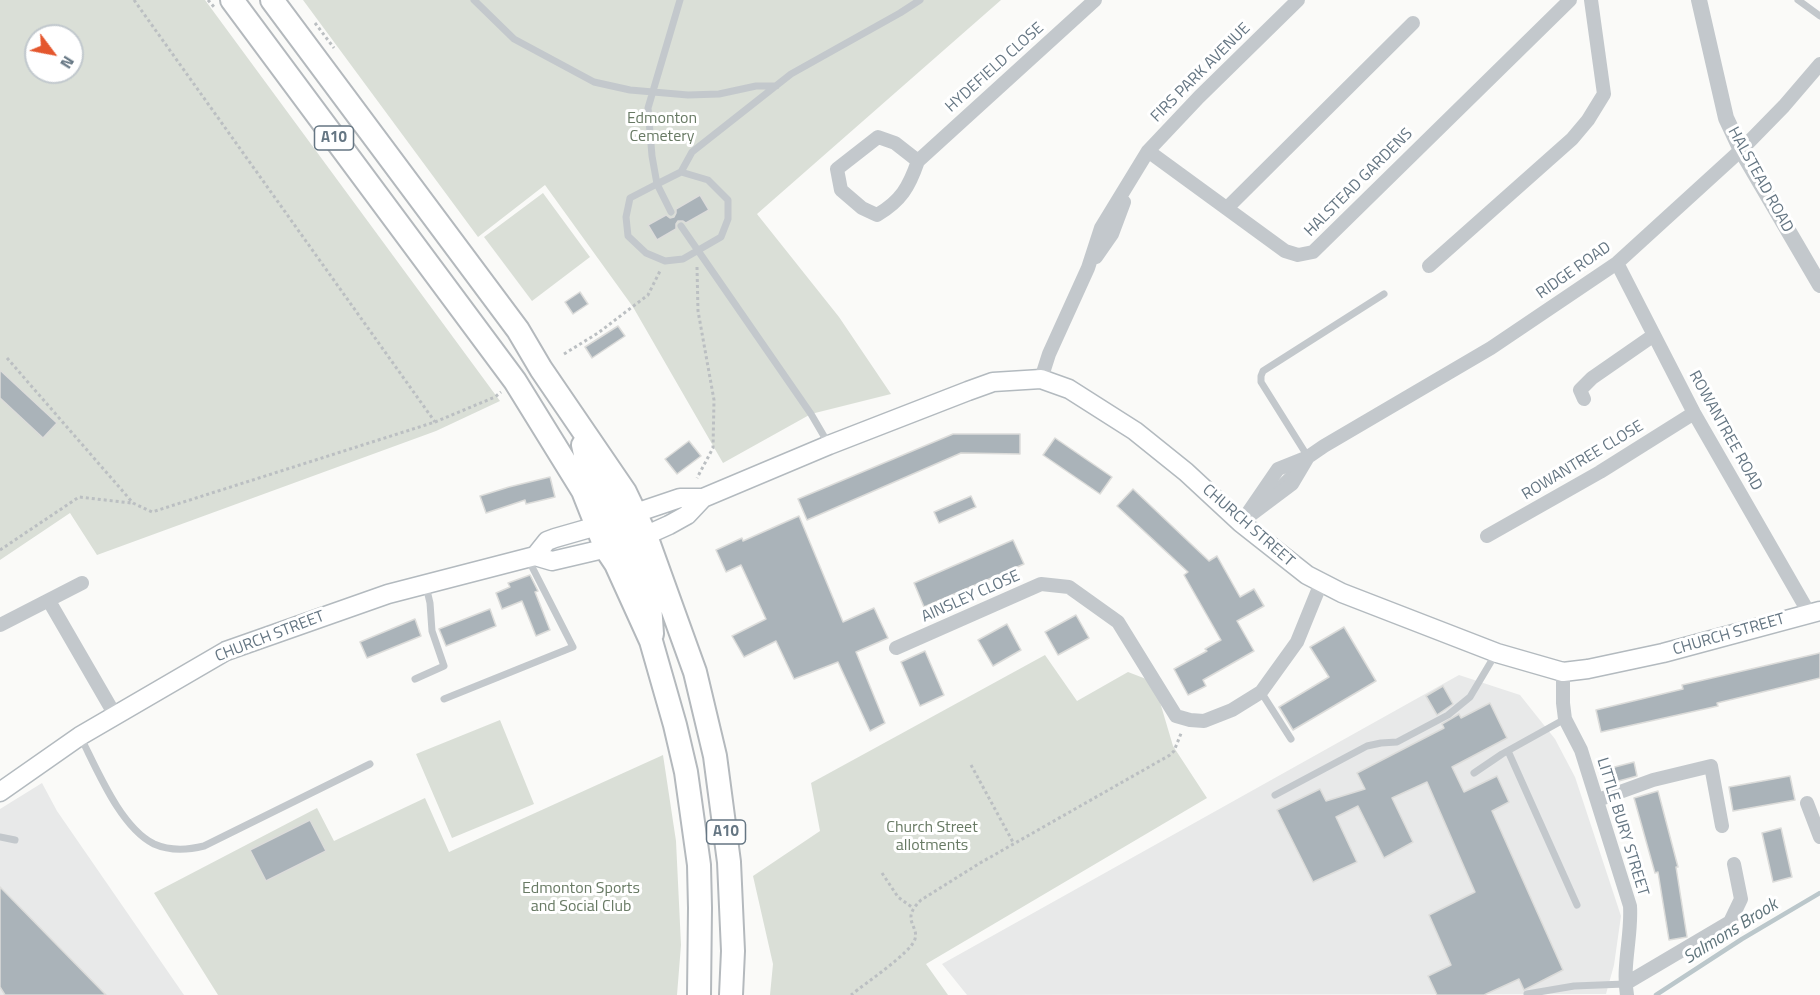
<!DOCTYPE html>
<style>
body{margin:0}
#map{position:relative;width:1820px;height:995px;overflow:hidden;background:#fafaf8;font-family:"Titillium Web",sans-serif}
canvas{display:block}
.north{position:absolute;left:24px;top:24px;width:60px;height:60px;box-sizing:border-box;background:#fff;border:2px solid #c1c8cd;border-radius:50%;rotate:122deg;font-size:16px;font-weight:700;line-height:24px;text-align:center;color:#657683}
.north::after{content:'';display:block;margin:auto;width:21px;height:27px;background:#e4572e;clip-path:polygon(50% 0,100% 100%,50% 72%,0 100%)}
</style>
<div id="map">
<canvas width="1820" height="995"></canvas>
<div class="north">N</div>
</div>
<script>
const c = document.querySelector('canvas').getContext('2d');
c.lineJoin = 'round';
function fillPath(path, color) { c.fillStyle = color; c.fill(path, 'evenodd'); }
function stroke(path, color, width, dash) { c.strokeStyle = color; c.lineWidth = width; c.lineCap = dash ? 'butt' : 'round'; c.setLineDash(dash || []); c.stroke(path); }
function write(font, color, halo, rows, align = 'center') {
  c.font = font + ' "Titillium Web",sans-serif'; c.lineWidth = 6; c.setLineDash([]); c.textBaseline = 'middle'; c.strokeStyle = halo; c.fillStyle = color; for (const [text, x, y, turn = 0] of rows) {
    c.save(); c.translate(x, y); c.rotate((+turn || 0) * Math.PI / 180); c.textAlign = isNaN(turn) ? turn : align; if (halo) c.strokeText(text, 0, 0); c.fillText(text, 0, 0); c.restore();
  }
}
fillPath(new Path2D(`
 M1459,675L1520,695L1555,739L1575,777L1621,916L1614,965L1606,994L967,995L942,964Z
 M42,783L57,811L184,995H0V809Z`), '#e8e9e9');
fillPath(new Path2D(`
 M0,0H205L500,401L436,431L97,555L70,513L0,560ZM36,36H72V72H36Z
 M303,0H1001L757,214L839,317L891,394L811,414L723,463L633,307L545,185L478,237Z
 M543,193L590,257L532,301L484,237Z
 M1045,655L1077,701L1128,672L1154,682L1173,746L1207,798L926,964L948,995H770L773,964L753,876L820,831L811,783Z
 M500,720L534,804L452,838L416,754Z
 M663,755L676,841L681,945L677,995H218L154,893L317,808L334,841L425,798L449,852Z`), '#dadfd7');
stroke(new Path2D(`
 M1656,995L1742,939L1820,893`), '#bbc7cb', 4.5);
const building = new Path2D(`
 M700,195L709,210L686,223L683,221H678L676,224V229L657,240L648,225L666,215L670,218L674,217L676,213V209Z
 M580,292L588,304L573,314L565,302Z
 M618,326L625,336L592,358L585,347Z
 M0,370L57,423L43,438L0,398Z
 M953,434H1020V454L961,453L807,520L798,499Z
 M1055,438L1112,477L1100,494L1043,455Z
 M689,441L701,456L677,474L665,459Z
 M550,477L555,497L526,504L525,500L486,513L480,496L509,487Z
 M1133,489L1209,561L1217,556L1240,597L1254,589L1264,606L1237,621L1254,651L1203,680L1206,686L1188,695L1174,669L1207,651L1205,649L1221,640L1184,575L1188,572L1117,506Z
 M971,496L976,507L939,523L934,512Z
 M799,516L843,622L874,608L888,638L856,652L885,723L870,731L838,662L794,679L776,641L744,657L732,636L766,619L741,565L726,572L716,550L742,538L743,541Z
 M1013,540L1024,564L924,607L914,583Z
 M530,575L538,591L535,592L550,630L536,636L522,601L502,609L496,593L510,587L508,583Z
 M490,609L496,626L446,646L439,629Z
 M1076,615L1089,638L1058,655L1045,632Z
 M415,619L421,636L367,658L360,642Z
 M1007,624L1021,650L993,666L978,640Z
 M1344,627L1376,681L1293,730L1279,707L1329,677L1310,647Z
 M925,651L944,695L920,706L901,662Z
 M1820,653V678L1717,703L1718,706L1601,732L1596,710L1683,689L1682,685Z
 M1443,686L1453,704L1437,715L1426,696Z
 M1490,703L1507,738L1452,767L1464,792L1497,776L1509,802L1492,811L1563,970L1524,990L1519,979L1484,995H1437L1428,976L1451,965L1429,915L1475,892L1427,782L1392,798L1413,842L1384,858L1358,806L1336,817L1357,862L1313,882L1277,810L1320,789L1326,801L1365,789L1357,773L1444,728L1442,724L1459,714L1461,718Z
 M1634,762L1637,776L1615,782L1611,768Z
 M1790,776L1795,800L1733,811L1729,787Z
 M1658,791L1678,867H1676L1687,937L1669,940L1658,872L1655,873L1634,798Z
 M310,820L326,851L266,881L250,850Z
 M1781,828L1792,877L1773,882L1762,833Z
 M0,887L106,995H5L0,987Z`);
fillPath(building, '#aab3b9');
stroke(building, '#dcdcda', 1.5);
const secondary = new Path2D(`
 M535,556L547,541L555,538L597,526L680,498H703
 M0,792L80,736L226,651L388,594L535,556L552,561L629,543L669,525L687,515L703,498L829,445L968,391L993,382L1041,379L1069,389L1135,431L1186,472L1241,523L1307,575L1342,593L1497,653L1563,672L1588,669L1663,653L1820,611`);
const trunk = new Path2D(`
 M232,0L515,381L583,491L606,549L616,564L651,641L675,725L686,772L699,865L700,908L699,995
 M272,0L518,330L541,369L625,492L646,536L695,672L715,756L729,862L733,951L731,995
 M583,445C589,487 627,500 606,549
 M636,514L629,543L630,553L650,603L652,634`);
stroke(secondary, '#b3babf', 21);
stroke(trunk, '#b4b9bd', 26);
stroke(new Path2D(`
 M134,0L435,422
 M208,0L214,7
 M315,23L334,48
 M697,267L698,311L714,400L713,448L697,478
 M564,354L598,333L648,295L660,271
 M7,358L133,503L152,512L435,422L495,397L501,392
 M0,550L79,497L131,503
 M971,765L1014,844
 M882,873L898,897L913,908
 M851,995C864,984 911,953 915,939C919,925 900,920 921,900L980,863L1170,755L1174,751L1182,731`), '#bbbfc2', 3, [3, 3]);
stroke(new Path2D(`
 M474,0L514,39L594,82L630,90L688,95L719,94L756,86H776
 M1798,0L1820,16
 M681,172L692,152L791,74L900,13L920,0
 M671,212L657,184L681,172L708,180L728,200V219L721,237L683,259L665,261L646,253L628,236L626,217L630,198L657,184L652,156L648,108L680,0
 M681,226L811,414L828,443
 M1308,457L1261,382V376L1263,371L1384,294
 M1267,496L1298,466
 M415,679L444,666L432,631L430,603L426,586
 M1261,692L1291,739
 M444,699L573,647L528,559
 M80,736C97,769 120,827 154,844C170,851 188,850 204,846L370,764
 M1508,751L1577,905
 M1474,773L1502,754L1565,719
 M1275,795L1367,746L1381,743L1397,742L1448,715L1470,697L1495,655
 M0,837L15,840
 M1527,994L1574,986L1625,984`), '#c3c8cc', 7);
stroke(new Path2D(`
 M1148,151L1285,251L1298,255L1313,252L1570,0
 M918,161L895,143L878,137L837,169L841,190L862,208L877,215C901,201 909,187 918,161L1095,0
 M1227,208L1413,23
 M1096,257L1112,234L1124,202
 M1617,263L1694,413L1809,613
 M1429,266L1572,139L1588,120L1604,94L1591,0
 M1041,379L1049,354L1088,268L1101,228L1148,151L1199,97L1298,0
 M1584,399L1580,390L1592,378L1654,335
 M1252,514L1292,484L1308,457
 M1241,523L1278,469L1308,457L1324,446L1491,348L1617,263L1741,150L1784,106L1820,64
 M1487,536L1600,472L1694,413
 M49,601L115,715
 M0,625L82,583
 M896,648L1041,584L1069,587L1118,622L1176,716L1190,720L1204,721L1232,710L1261,692L1297,642L1321,583
 M1563,672V703L1565,719L1581,750L1630,906C1632,935 1622,966 1627,995
 M1598,800L1653,780L1711,766L1722,826
 M1807,803L1820,837
 M1625,984L1730,922L1741,899L1734,864`), '#c3c8cc', 14);
stroke(new Path2D(`
 M1699,0L1726,118L1741,150L1820,285`), '#c3c8cc', 16);
stroke(secondary, '#fff', 18);
stroke(trunk, '#fff', 22);
for (const [x, y, w] of [
 [334,138,39],
 [726,832,39]
]) { const box = new Path2D(); box.roundRect(x - w / 2, y - 12, w, 24, 4.5); c.fillStyle = '#fff'; c.fill(box); stroke(box, '#657683', 1.5); }
write('bold 15px', '#657683', null, [
 ["A10",334,138],
 ["A10",726,832]
]);
write('16px', '#657683', '#fff', [
 ["HYDEFIELD CLOSE",995,68,-42],
 ["FIRS PARK AVENUE",1201,73,-45],
 ["HALSTEAD ROAD",1760,180,61],
 ["HALSTEAD GARDENS",1359,183,-45],
 ["RIDGE ROAD",1574,271,-35],
 ["ROWANTREE ROAD",1725,431,61],
 ["ROWANTREE CLOSE",1583,461,-31],
 ["CHURCH STREET",1248,526,41],
 ["AINSLEY CLOSE",971,597,-24],
 ["CHURCH STREET",1729,635,-16],
 ["CHURCH STREET",270,637,-21],
 ["LITTLE BURY STREET",1622,827,73]
]);
write('16px', '#687a64', '#fff', [
 ["Edmonton",662,119],
 ["Cemetery",662,137],
 ["Church Street",932,828],
 ["allotments",932,846],
 ["Edmonton Sports",581,889],
 ["and Social Club",581,907]
]);
write('italic 18px', '#60757c', '#fff', [
 ["Salmons Brook",1731,932,-32]
]);
</script>
